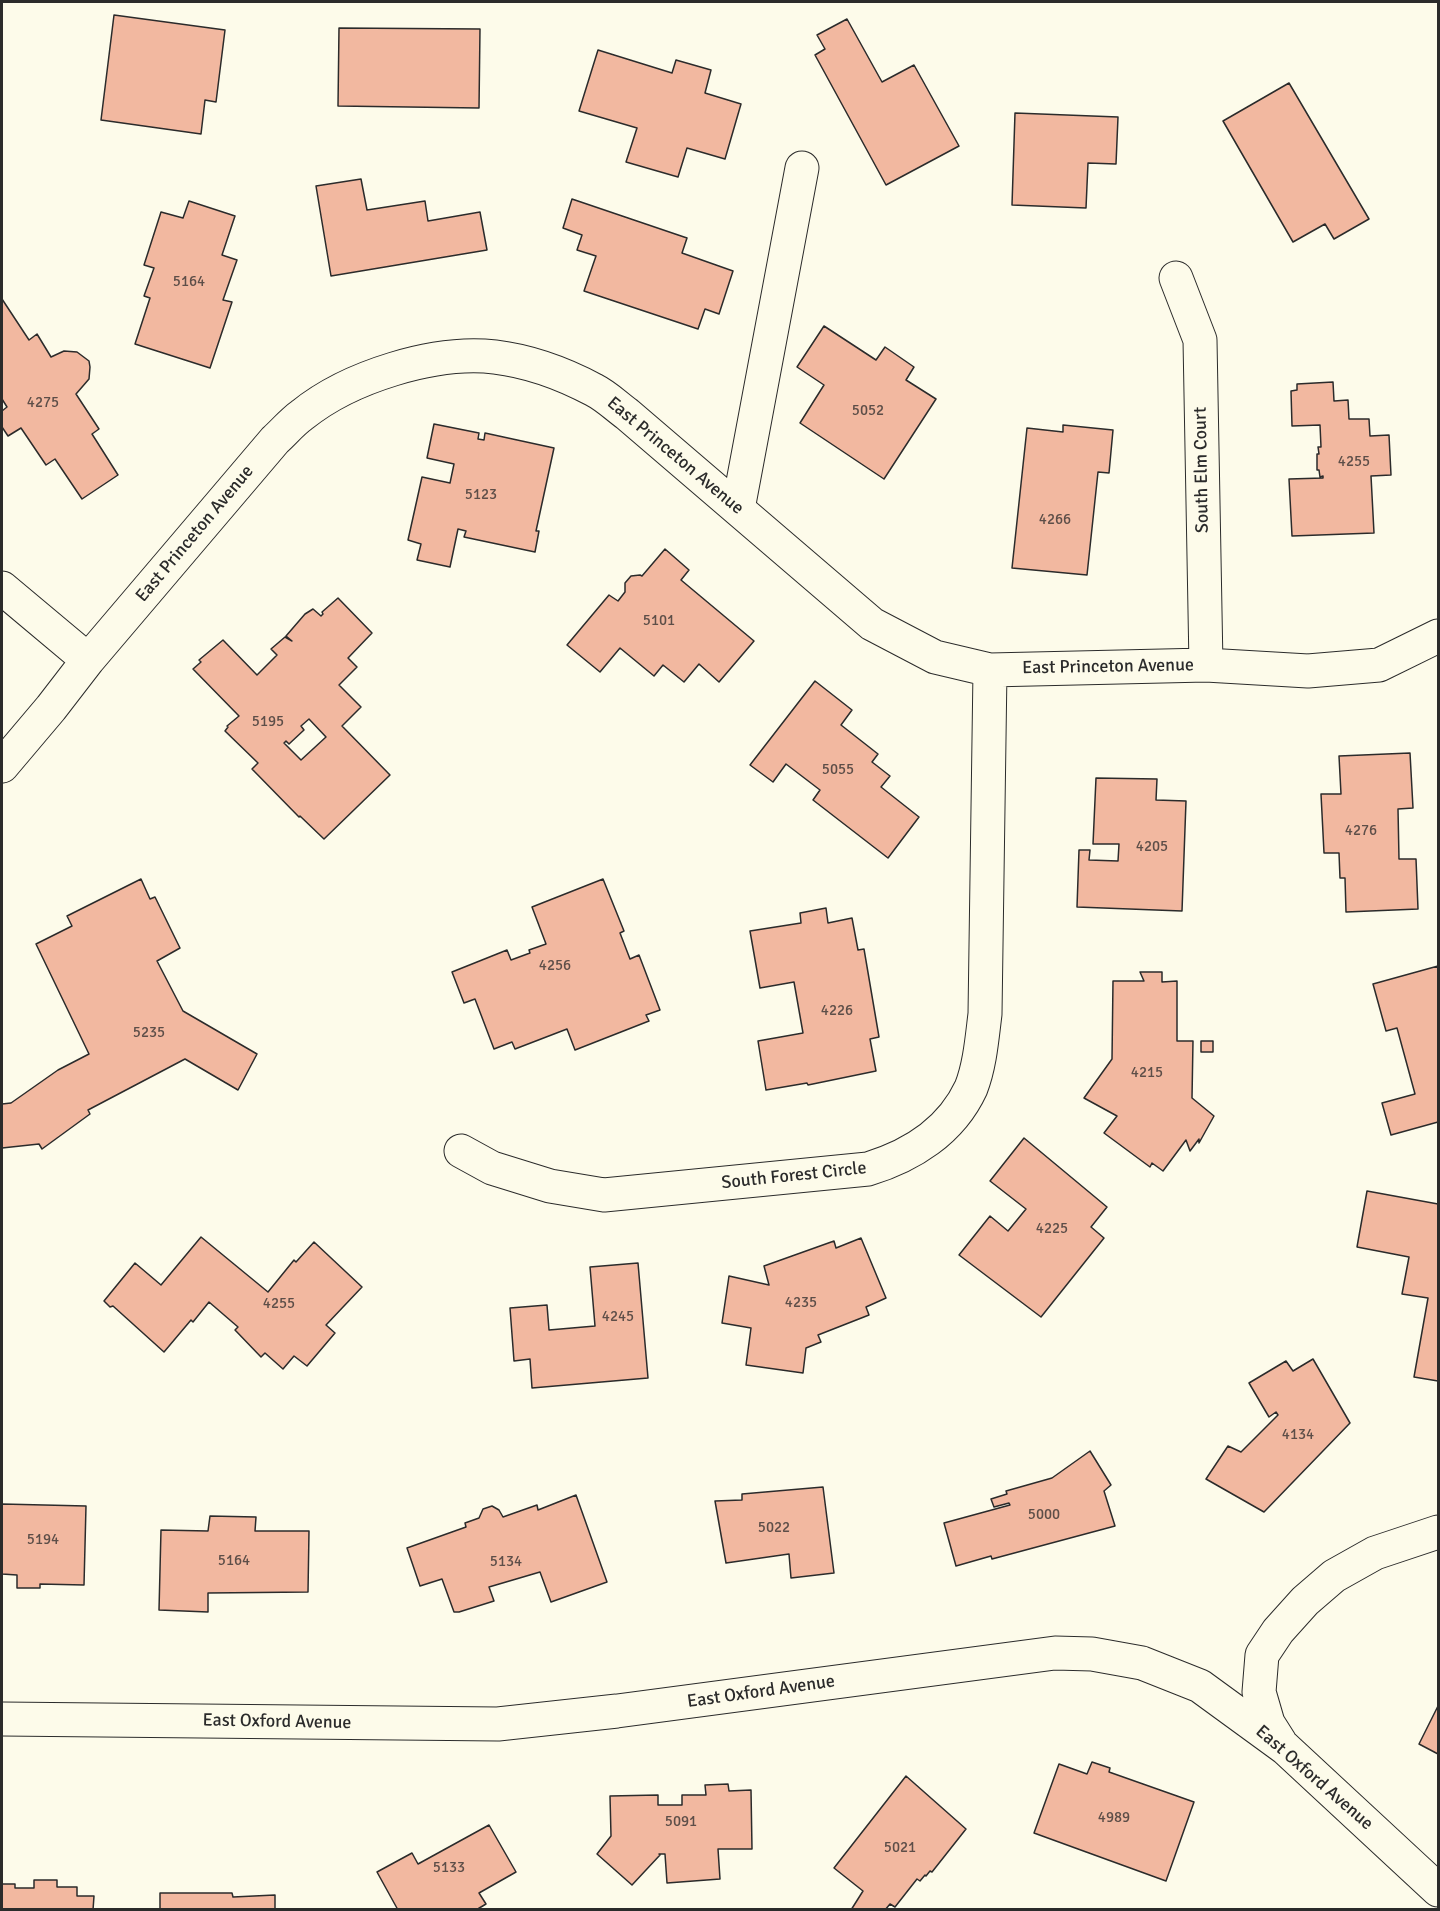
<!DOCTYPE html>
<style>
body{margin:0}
#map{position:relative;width:1440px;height:1911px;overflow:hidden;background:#fdfbea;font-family:Signika,sans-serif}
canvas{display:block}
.frame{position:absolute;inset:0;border:3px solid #2b2b2b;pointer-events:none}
</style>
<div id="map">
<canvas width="1440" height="1911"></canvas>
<div class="frame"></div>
</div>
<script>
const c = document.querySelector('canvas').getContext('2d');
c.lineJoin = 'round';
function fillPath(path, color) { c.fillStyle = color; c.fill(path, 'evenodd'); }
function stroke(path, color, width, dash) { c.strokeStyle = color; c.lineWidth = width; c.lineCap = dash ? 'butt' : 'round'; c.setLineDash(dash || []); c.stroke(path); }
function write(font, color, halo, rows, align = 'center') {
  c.font = font + ' Signika,sans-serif'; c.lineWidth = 4.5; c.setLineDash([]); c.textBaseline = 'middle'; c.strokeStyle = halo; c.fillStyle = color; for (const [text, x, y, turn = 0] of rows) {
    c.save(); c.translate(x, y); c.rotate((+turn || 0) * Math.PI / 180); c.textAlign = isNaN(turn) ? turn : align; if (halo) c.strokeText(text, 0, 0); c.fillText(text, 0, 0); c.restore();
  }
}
const building = new Path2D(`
 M114,15L225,30L216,102L205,100L201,134L101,120Z
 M847,19L882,82L914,65L959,146L886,185L815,55L825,49L817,35Z
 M339,28L480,29L479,108L338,106Z
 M598,50L672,73L676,60L711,70L705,93L741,104L725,159L687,148L678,177L626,162L637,128L579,111Z
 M1289,83L1369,219L1334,239L1325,224L1293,242L1223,121Z
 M1015,113L1118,117L1116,164L1088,163L1086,208L1012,205Z
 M361,179L367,210L425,201L428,221L480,212L487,250L331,276L316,186Z
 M572,199L687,238L682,253L733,271L719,314L705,309L698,329L584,291L596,256L577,250L582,235L563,228Z
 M189,201L235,216L222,255L237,260L223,300L232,302L210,368L135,344L150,298L144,296L154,268L144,265L161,212L183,218Z
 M2,299L29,340L37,334L51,357L64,351L77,352L89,361L90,367L89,379L76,394L99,429L92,434L118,475L82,499L55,459L46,465L21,428L8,436L2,427V411L7,407L2,399Z
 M824,326L876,360L885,347L914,367L906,380L936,399L884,479L800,423L824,385L797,367Z
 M1333,382L1334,401L1348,400L1349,419H1369L1370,436L1389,435L1391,475L1371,476L1374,533L1292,536L1289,479L1323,478V476L1320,477L1319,470H1317V454H1319L1318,447H1321L1320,425L1292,426L1291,391L1297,390V384Z
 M434,424L479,433L478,439L484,440L485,433L554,448L536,531H539L535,552L464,537L466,531L458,529L450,567L417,560L421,544L408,540L422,477L450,483L454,464L427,458Z
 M1063,425L1113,430L1109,473L1098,472L1087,575L1012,568L1027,428L1063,432Z
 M665,549L689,570L681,580L754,641L719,682L699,664L684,682L663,665L654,676L620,648L600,672L567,645L609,595L618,601L625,592V583L631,576L640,575L642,576Z
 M338,598L372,633L348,658L357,667L339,685L361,707L342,726L390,775L324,839L300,816L299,817L252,769L258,763L225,731L228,727L227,726L239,716L193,669L201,662L199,660L223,640L257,675L277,655L271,649L285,637L292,641L286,636L305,614L313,609L321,616L323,614L322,612ZM309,719L326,737L301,760L284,743L286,741L289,744L304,730L301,726Z
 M815,681L852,710L841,725L878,754L872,762L890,776L881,787L919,817L888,858L813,800L820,790L786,764L773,782L750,765Z
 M1410,753L1413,808L1398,809L1399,859H1416L1418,909L1346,912L1345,878H1340L1339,853H1324L1321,794H1341L1339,756Z
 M1096,778L1157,779L1156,800L1186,801L1182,911L1077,907L1079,850H1090L1089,860L1118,861L1119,844H1093Z
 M141,879L150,899L155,897L180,948L157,961L183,1011L257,1054L238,1090L185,1059L88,1110L90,1114L42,1149L39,1144L2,1148V1104L11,1103L58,1070L89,1054L36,944L72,926L67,916Z
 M603,879L624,931L620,933L630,959L639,955L660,1010L646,1015L649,1021L575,1050L567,1029L515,1049L512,1042L494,1049L475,999L464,1003L452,972L507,950L511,960L530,953L529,950L546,944L532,907Z
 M826,908L828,923L852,918L858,950L864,949L879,1037L870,1039L876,1071L808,1085L807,1083L766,1090L758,1041L803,1033L794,982L760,988L750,931L801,923L800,913Z
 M1438,966V1122L1391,1135L1382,1103L1415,1094L1397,1028L1386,1031L1373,984Z
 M1140,972H1162V982L1177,981V1041H1193L1192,1098L1214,1116L1199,1143V1139L1190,1151L1186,1140L1163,1171L1152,1163L1150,1167L1104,1133L1117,1116L1084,1098L1112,1059L1113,981H1144Z
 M1201,1041H1213V1052H1201Z
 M1024,1138L1107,1207L1091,1227L1104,1238L1041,1317L959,1255L990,1216L1008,1231L1026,1209L990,1181Z
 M1367,1191L1438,1204V1381L1414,1377L1428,1298L1402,1294L1409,1257L1357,1247Z
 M201,1237L268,1292L294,1260L296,1262L314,1242L362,1287L326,1325L335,1333L307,1366L294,1356L283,1369L265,1353L261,1357L235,1330L238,1327L209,1302L193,1322L191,1320L164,1352L113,1306L110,1307L104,1301L135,1263L161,1285Z
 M861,1238L886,1298L866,1307L869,1315L818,1335L821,1342L806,1348L803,1373L746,1365L751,1328L722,1323L729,1276L769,1285L764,1266L834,1241L836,1248Z
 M638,1263L648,1378L532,1388L530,1359L514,1361L510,1308L547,1305L549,1330L595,1326L590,1267Z
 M1313,1359L1350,1423L1264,1512L1206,1479L1228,1446L1241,1452L1278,1415L1276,1412L1269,1417L1249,1383L1286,1361L1293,1371Z
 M1090,1451L1111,1485L1104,1491L1115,1526L992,1559L991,1556L956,1566L944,1523L1010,1505L1009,1503L994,1507L991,1499L1007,1494L1006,1491L1052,1478Z
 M823,1487L834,1573L791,1578L789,1554L726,1563L715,1501L742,1500V1494Z
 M576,1495L607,1582L551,1602L540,1572L489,1587L494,1601L459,1612H454L442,1579L420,1586L407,1548L466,1527L465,1523L479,1518L483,1509L492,1506L499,1510L503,1517L537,1505L538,1510Z
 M2,1504L86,1506L84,1585L40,1584V1588H17V1575L2,1574Z
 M210,1516L256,1517L255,1531H309L308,1592L208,1593V1612L159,1610L161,1530L208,1531Z
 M1438,1706V1754L1419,1744Z
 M1092,1762L1110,1768L1109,1772L1194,1802L1166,1881L1034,1833L1059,1764L1087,1774Z
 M906,1776L966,1829L932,1872L930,1871L926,1876L925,1875L920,1881L917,1879L895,1907L890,1904L885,1910H851L863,1891L834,1868Z
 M728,1784L729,1791L751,1790L752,1849H718L720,1879L667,1883L665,1854H659L660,1855L632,1885L597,1854L611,1836L610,1796L658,1795V1805H682V1795H706L705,1785Z
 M489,1825L516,1872L479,1893L486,1904L476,1910H398L377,1872L412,1853L418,1864Z
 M34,1880H57V1887H77V1896H94L93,1910H2V1884H15V1888H34Z
 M160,1893H232L233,1897L275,1895V1910H160Z`);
fillPath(building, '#f2b8a0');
stroke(building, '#2b2b2b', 1.5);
const minor = new Path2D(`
 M1176,278L1200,340L1206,665
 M738,509L802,168
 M2,588L88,660
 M2,766L51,708L88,660L275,440C284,432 292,422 302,415C349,377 434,350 495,357C528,361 564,374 594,390C606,396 616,406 627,414L872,624L935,657L990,670L1206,665L1308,671L1379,665L1438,636
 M461,1151L492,1168L550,1186L604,1195L868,1169C911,1156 951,1131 971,1088C980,1065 982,1038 985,1014L990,670
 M2,1719L498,1724L617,1711L1055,1653L1092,1654L1142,1663L1200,1686L1285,1748L1438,1890
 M1280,1742L1268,1723L1259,1692L1262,1655L1278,1631L1305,1601L1334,1576L1375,1553L1438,1532`);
stroke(minor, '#2b2b2b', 35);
stroke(minor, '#fdfbea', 33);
write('15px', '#5d4e48', null, [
 ["5164",189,282],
 ["4275",43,403],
 ["5052",868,411],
 ["4255",1354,462],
 ["5123",481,495],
 ["4266",1055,520],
 ["5101",659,621],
 ["5195",268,722],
 ["5055",838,770],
 ["4276",1361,831],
 ["4205",1152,847],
 ["4256",555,966],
 ["4226",837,1011],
 ["5235",149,1033],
 ["4215",1147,1073],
 ["4225",1052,1229],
 ["4235",801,1303],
 ["4255",279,1304],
 ["4245",618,1317],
 ["4134",1298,1435],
 ["5000",1044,1515],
 ["5022",774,1528],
 ["5194",43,1540],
 ["5164",234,1561],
 ["5134",506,1562],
 ["4989",1114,1818],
 ["5091",681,1822],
 ["5021",900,1848],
 ["5133",449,1868]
]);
write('18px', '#2b2b2b', '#fdfbea', [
 ["East Princeton Avenue",675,456,40],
 ["South Elm Court",1202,470,-91],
 ["East Princeton Avenue",195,534,-50],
 ["East Princeton Avenue",1108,667,-1],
 ["South Forest Circle",794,1176,-6],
 ["East Oxford Avenue",761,1692,-8],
 ["East Oxford Avenue",277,1722,1],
 ["East Oxford Avenue",1314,1778,41]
]);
</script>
